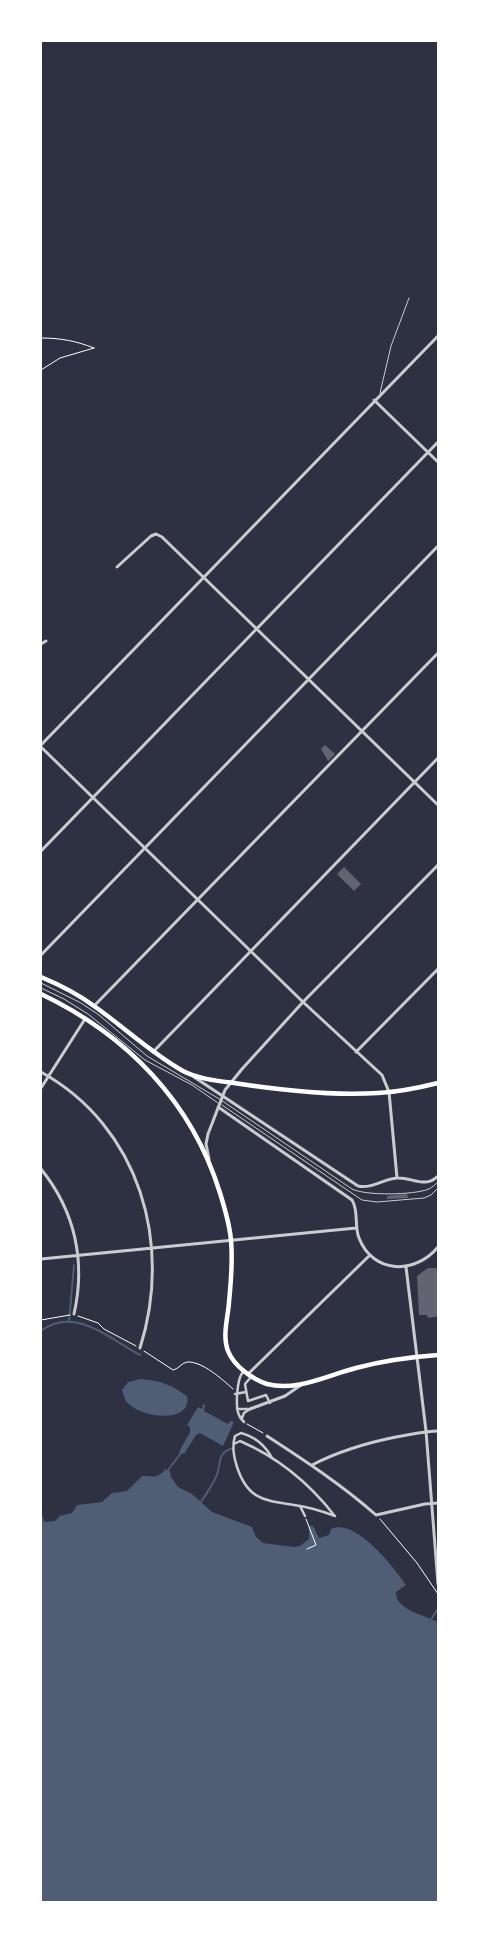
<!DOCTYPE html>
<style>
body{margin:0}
#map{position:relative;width:479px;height:1943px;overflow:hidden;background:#2d3142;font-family:"Fira Sans",sans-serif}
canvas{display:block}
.frame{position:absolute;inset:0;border:42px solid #fff;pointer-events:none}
</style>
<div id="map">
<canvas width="479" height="1943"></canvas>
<div class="frame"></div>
</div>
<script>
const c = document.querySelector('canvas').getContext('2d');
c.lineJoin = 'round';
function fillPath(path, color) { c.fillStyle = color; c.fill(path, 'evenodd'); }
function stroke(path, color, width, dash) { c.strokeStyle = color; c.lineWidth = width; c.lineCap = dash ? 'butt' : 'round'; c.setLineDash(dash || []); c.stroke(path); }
fillPath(new Path2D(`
 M141,1379C162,1381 171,1385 187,1396C193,1424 139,1419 126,1401C124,1398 123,1393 122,1390L128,1382Z
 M203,1404L205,1405L204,1411L228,1424L230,1421L234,1422L223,1446L200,1433L196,1435L184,1454L179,1452L190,1432V1427L187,1425L198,1407L202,1409Z
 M165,1469L170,1471L171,1477L178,1487L192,1494L212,1512L252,1527L256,1537L263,1543L293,1547L300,1546L309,1539V1526H313L319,1538L329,1535L331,1529C355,1517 394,1567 406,1585L396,1592C395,1610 425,1615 438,1622V1902H41V1510L42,1516L45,1522L55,1521L60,1516L72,1513L77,1505L102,1502L112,1493L127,1491L142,1476C152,1476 159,1479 165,1469Z`), '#4f5d75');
stroke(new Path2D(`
 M69,1322L74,1265
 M41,1331C75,1305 111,1340 140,1355
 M168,1470L181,1453
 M201,1502C206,1494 212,1486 216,1477C222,1466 215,1452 234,1448
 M432,1618L437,1610`), '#4f5d75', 2);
fillPath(new Path2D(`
 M325,745L335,754L328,761L321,749Z
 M344,867L361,884L354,891L337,874Z
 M407,1194L408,1198L387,1199V1196Z
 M428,1268H436L438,1271V1316L435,1317L428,1318L427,1315H419L417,1276Z`), '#626471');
stroke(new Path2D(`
 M41,338C61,338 76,341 94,348
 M41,370L60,358L94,348
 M78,1316L98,1323L104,1329L136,1346
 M41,1320L70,1315
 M144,1351L173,1370C179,1369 181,1363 187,1362C202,1361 222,1379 233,1389
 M247,1424L263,1433
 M306,1519L316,1545L307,1549
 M380,1519L417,1563L438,1594`), '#fff', 1);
stroke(new Path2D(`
 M380,393L391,346L409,298
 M41,983L81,1003L99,1015L147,1056L221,1100L352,1189C366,1196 414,1195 429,1189C432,1187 435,1185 438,1182
 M41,988L64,999L88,1014L145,1060L192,1085L218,1103
 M222,1105L362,1200L377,1202L424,1198L431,1195L438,1188`), '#caccd0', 1);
stroke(new Path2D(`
 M243,1372C237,1378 235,1407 239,1415C240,1418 242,1420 244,1422
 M251,1377L245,1384L248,1401L266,1395L270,1403
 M235,1394L246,1392
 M237,1409H248
 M242,1418L244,1413L250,1409
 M234,1444L240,1441C277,1457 309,1483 334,1515
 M272,1458C265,1445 256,1437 241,1433L235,1436C232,1445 234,1458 237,1467C248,1500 264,1500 294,1505C308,1507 322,1511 335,1516
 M300,1506L305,1516`), '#caccd0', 2.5);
stroke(new Path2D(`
 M374,400L438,462
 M117,567L151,536L156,534L162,537L438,805
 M41,644L46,641
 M41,745L438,336
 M41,747L303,1002L382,1075L389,1092L397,1178
 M41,851L438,442
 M41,955L438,546
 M94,1006L438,653
 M153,1052L438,758
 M356,1052L438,969
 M41,1072C140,1127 173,1244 140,1348
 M194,1077L358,1186C372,1189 383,1179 397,1178C412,1177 425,1189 438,1176
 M41,1088L85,1019
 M218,1107L352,1200C359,1211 354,1226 359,1238C373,1274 415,1275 438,1247
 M209,1159L206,1144L208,1134L225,1090L242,1069L303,1002L438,865
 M41,1169C75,1211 86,1261 74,1314
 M41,1259L356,1228
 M406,1267L426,1431L438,1584
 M248,1374L370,1255
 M250,1409L285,1396L301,1385
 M267,1436C304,1460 342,1485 376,1515L425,1504L438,1503
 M312,1465C339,1451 366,1443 396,1437C410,1435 423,1431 438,1431`), '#caccd0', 3);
stroke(new Path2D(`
 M41,977C60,985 78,994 94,1006C124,1027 151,1053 183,1071C198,1079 218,1081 234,1083C279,1090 333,1096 378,1093C398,1092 418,1088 438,1083
 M41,994C127,1035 192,1102 220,1193C225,1209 230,1225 231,1241C233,1261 231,1282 229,1302C228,1318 222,1335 228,1351C234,1366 252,1379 267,1384C296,1392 328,1375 356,1368C382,1361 410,1357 438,1355`), '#fff', 4.5);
</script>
